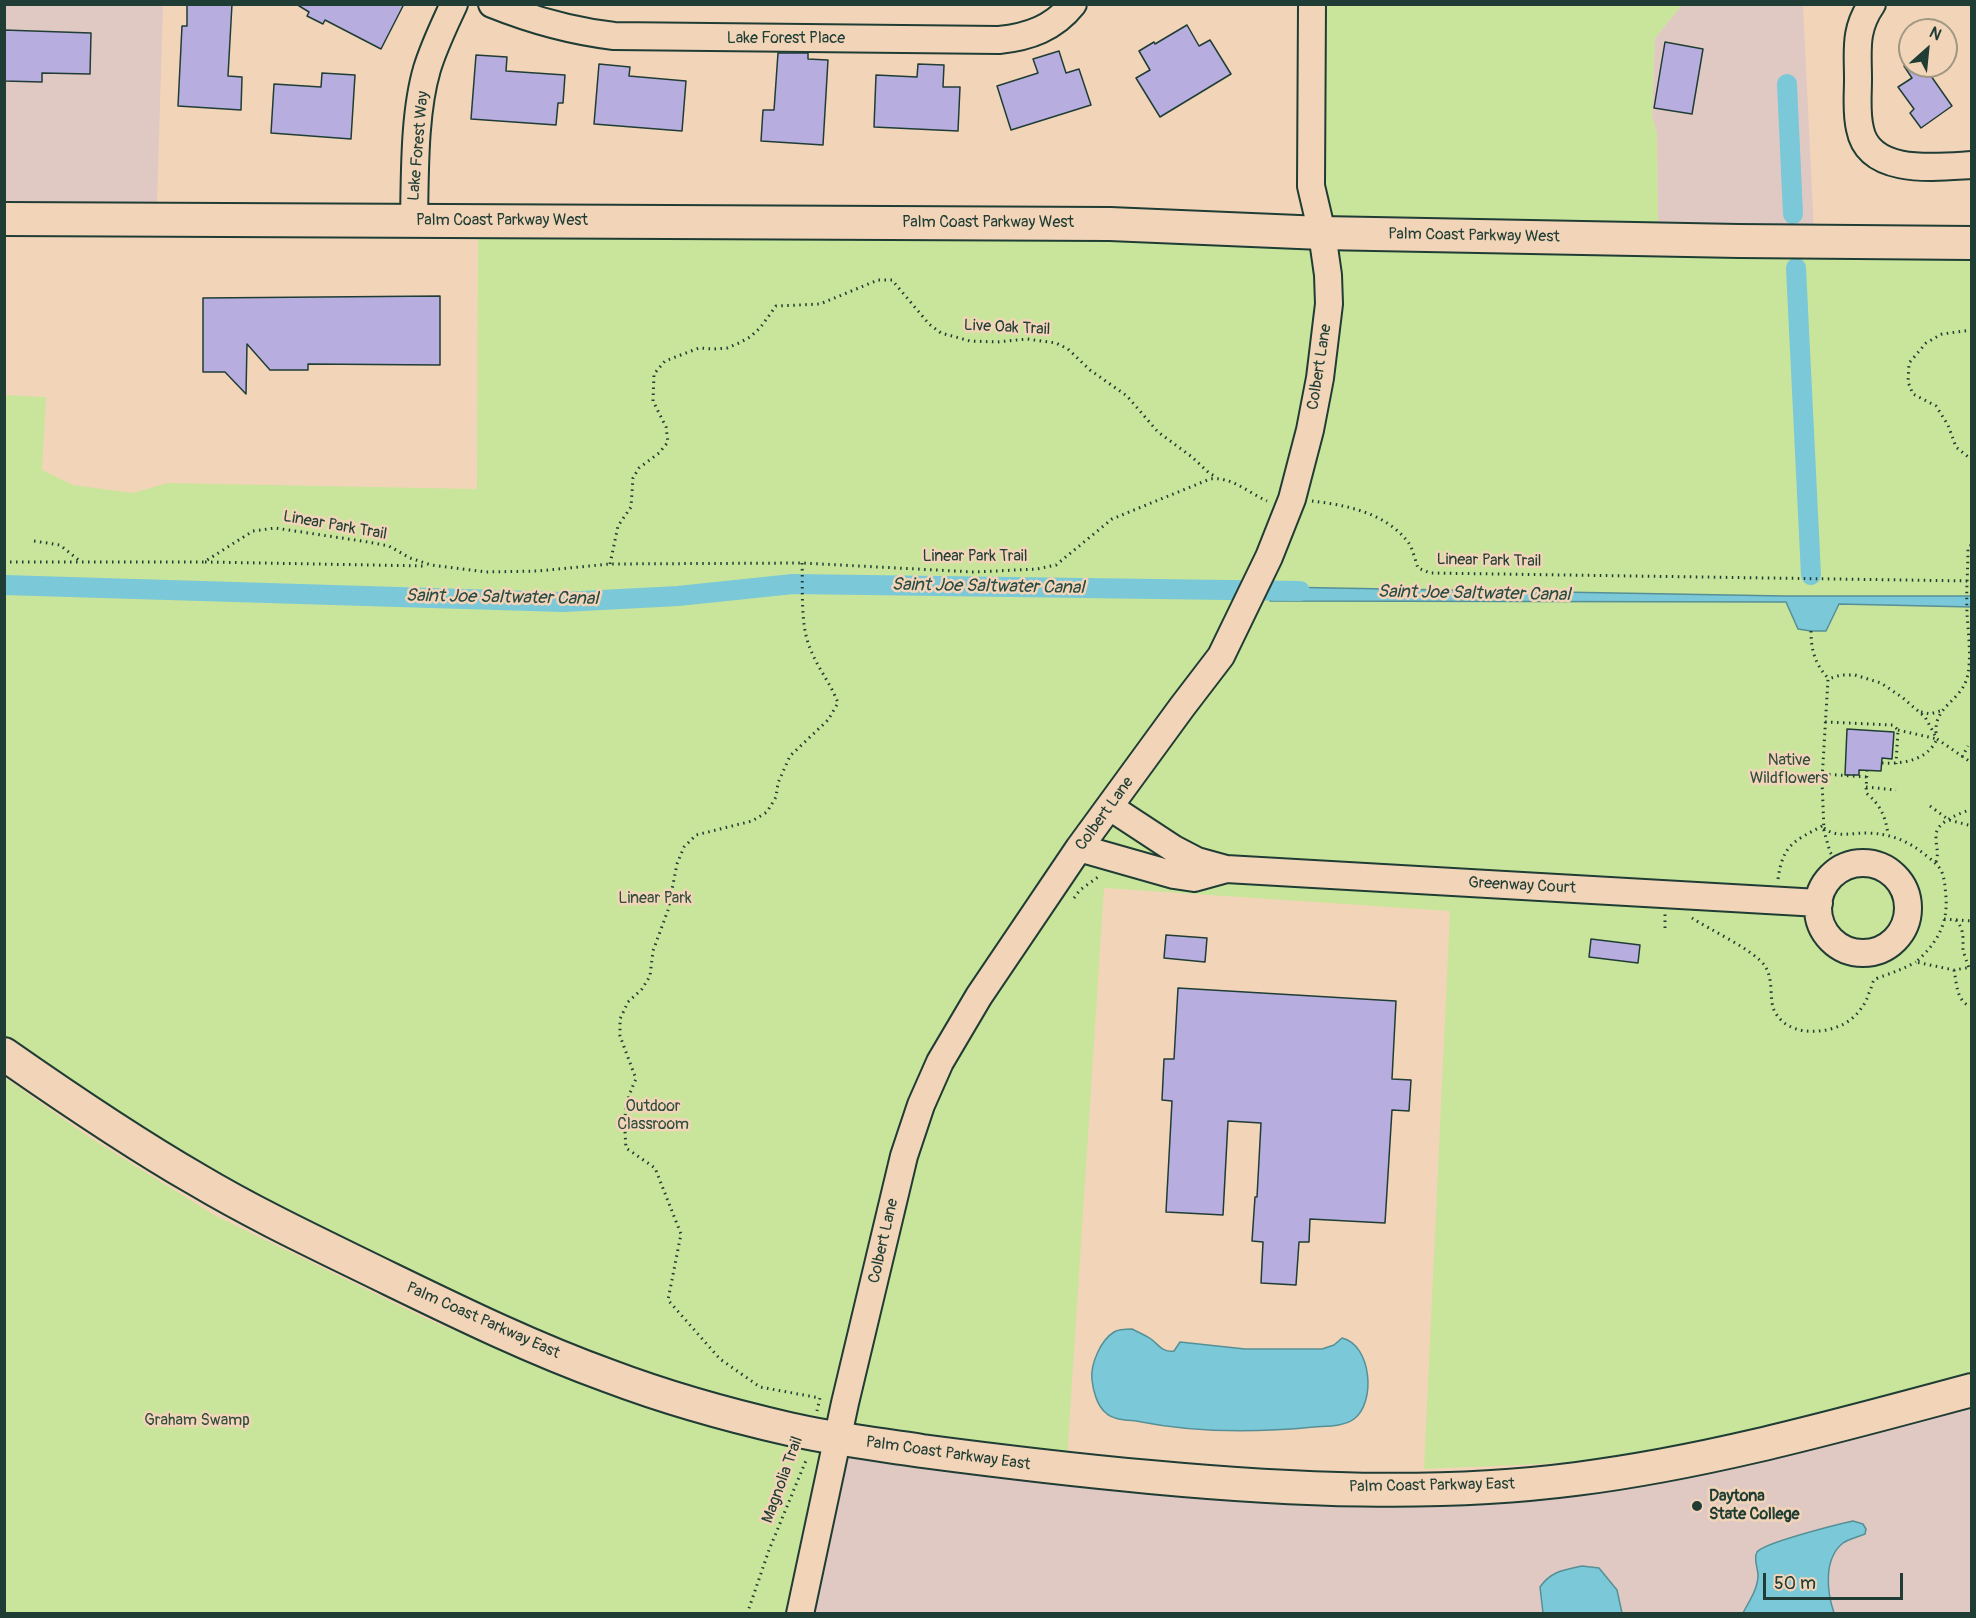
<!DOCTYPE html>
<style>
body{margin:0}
#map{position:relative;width:1976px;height:1618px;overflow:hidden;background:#f2d5b8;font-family:Pangolin,sans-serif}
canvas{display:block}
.frame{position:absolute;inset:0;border:6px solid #1f3d34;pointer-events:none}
.north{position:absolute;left:1898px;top:18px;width:60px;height:60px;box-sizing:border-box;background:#f2d5b8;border:2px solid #9e9883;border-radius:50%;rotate:27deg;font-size:16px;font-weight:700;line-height:24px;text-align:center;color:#1f3d34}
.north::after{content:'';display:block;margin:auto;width:21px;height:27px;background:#1f3d34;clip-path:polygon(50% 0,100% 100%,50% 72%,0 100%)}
.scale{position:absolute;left:1763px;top:1573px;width:140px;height:27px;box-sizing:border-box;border:3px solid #1f3d34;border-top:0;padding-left:8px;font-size:18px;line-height:21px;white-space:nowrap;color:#1f3d34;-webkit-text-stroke:4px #f2d5b8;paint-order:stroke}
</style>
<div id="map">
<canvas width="1976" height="1618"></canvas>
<div class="frame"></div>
<div class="north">N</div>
<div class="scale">50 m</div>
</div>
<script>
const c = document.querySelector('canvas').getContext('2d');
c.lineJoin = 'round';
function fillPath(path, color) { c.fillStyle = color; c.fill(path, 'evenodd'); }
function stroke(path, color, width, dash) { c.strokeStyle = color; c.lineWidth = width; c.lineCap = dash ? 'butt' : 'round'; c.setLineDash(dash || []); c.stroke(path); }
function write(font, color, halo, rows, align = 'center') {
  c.font = font + ' Pangolin,sans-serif'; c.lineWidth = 5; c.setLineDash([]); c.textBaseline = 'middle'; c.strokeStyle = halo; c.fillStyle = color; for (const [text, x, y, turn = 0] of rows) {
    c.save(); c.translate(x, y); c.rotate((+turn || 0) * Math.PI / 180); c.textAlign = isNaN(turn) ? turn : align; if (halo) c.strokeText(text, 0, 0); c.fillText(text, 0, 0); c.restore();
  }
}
fillPath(new Path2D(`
 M4,5H163L157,206L5,207Z
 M1682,5H1803L1814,232L1658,228L1657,133L1652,116L1655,38Z
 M1971,1399V1613L808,1614L843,1465L850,1456L861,1452L1200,1496L1300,1505L1412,1507L1592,1490Z`), '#e0c9c3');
fillPath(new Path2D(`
 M1324,5H1682L1655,38L1652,116L1657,133L1658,228L1326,220Z
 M478,231L1131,232L1971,255V1374C1872,1403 1771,1432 1668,1451C1588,1465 1505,1465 1424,1469L1450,911L1104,888L1067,1460L821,1426L597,1364L266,1204L133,1125L5,1039L4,395L46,397L42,470L73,485L133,493L168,483L477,489Z
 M4,1077L89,1137L214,1215L429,1320L609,1393L825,1448L785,1613H5Z`), '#c9e49b');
const water = new Path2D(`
 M1276,587L1784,596H1971L1972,607L1839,604L1826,631H1811L1798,629L1786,602L1270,601Z
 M1132,1329C1138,1332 1145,1335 1151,1339C1159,1345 1163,1353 1174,1351L1180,1342L1245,1349H1322L1334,1345L1342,1338C1372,1345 1376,1403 1354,1419C1343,1427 1326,1426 1314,1427C1254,1433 1195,1433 1136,1421C1127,1420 1113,1420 1106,1413C1097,1406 1093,1390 1092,1380C1090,1364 1101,1340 1114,1332C1119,1329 1127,1329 1132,1329Z
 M1853,1521L1863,1524L1866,1529L1865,1534C1858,1537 1848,1539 1843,1543C1823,1559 1827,1592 1834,1613H1743C1749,1601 1758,1589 1758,1575C1758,1568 1753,1559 1757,1552C1763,1543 1839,1524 1853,1521Z
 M1582,1566L1599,1568L1617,1590L1622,1613H1543L1540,1587C1551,1571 1564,1570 1582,1566Z`);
fillPath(water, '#7ac8d8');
stroke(water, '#569096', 1.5);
stroke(new Path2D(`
 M1787,84L1793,214
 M1796,268L1811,575
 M4,585L563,602L678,596L793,584L1300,591`), '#7ac8d8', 20);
const building = new Path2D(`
 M187,4H232L228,76L242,77L241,110L178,106L182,26H187Z
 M296,4H404L381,49L325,20L323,24L307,16L309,12Z
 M1187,25L1199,46L1210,40L1231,74L1160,117L1136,78L1150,70L1139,51L1154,42L1155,44Z
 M4,30L91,33L90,74L42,73V82L4,81Z
 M1665,42L1703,49L1692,114L1654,108Z
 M1059,51L1066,73L1079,69L1091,105L1011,130L997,86L1038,73L1033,59Z
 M778,53H808V59L828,60L823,145L761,141L763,110H774Z
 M476,55L507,57L506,71L565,75L563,103H558L556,125L471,119Z
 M599,64L630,67L629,76L686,81L682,131L594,124Z
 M918,64L944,65L943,87H960L958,131L874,127L876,75L917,77Z
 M1904,66H1924L1952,106L1921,128L1910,113L1914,109L1898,87L1912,78Z
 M322,73L355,75L351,139L271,133L274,84L321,87Z
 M440,296V365L308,364V370H270L247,344L246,394L225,372H203V298Z
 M1847,729L1894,732L1892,759L1882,758L1881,771L1859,770V775H1845Z
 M1166,935L1207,938L1205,962L1164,958Z
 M1591,939L1640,945L1638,963L1589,957Z
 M1178,988L1396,1001L1392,1079L1411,1080L1409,1111L1392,1110L1385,1223L1310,1219L1309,1242H1299L1296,1285L1261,1283L1263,1242L1252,1241L1255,1197H1257L1261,1123L1228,1121L1223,1215L1166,1212L1172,1101L1162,1100L1164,1059H1174Z`);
fillPath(building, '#b7adde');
stroke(building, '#1f3d34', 1.5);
const minor = new Path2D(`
 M492,4C532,20 571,31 614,36L999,40C1029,37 1054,28 1073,4
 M1872,4C1854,30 1858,50 1858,79C1858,96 1856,113 1860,129C1869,176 1937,167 1972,165
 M414,220C415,173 414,113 427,69C434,46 444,26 454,4
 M1110,807L1174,849L1197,861L1226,869L1819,903
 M1079,848L1174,875L1194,878L1223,870
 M1818 908a45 45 0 1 1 90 0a45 45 0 1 1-90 0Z
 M800,1614L845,1403L904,1156L921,1105L940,1062L979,996L1079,848L1182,707L1221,656L1269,557L1292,499L1310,430L1320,378L1329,304L1328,275L1322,233L1311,186L1312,4`);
const major = new Path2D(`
 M4,219L1110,224L1322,233L1739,241L1972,243
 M4,1054C67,1098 130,1141 196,1179C258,1216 325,1247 390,1279C462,1314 534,1349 609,1376C667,1398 728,1415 789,1429C833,1439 877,1444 922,1451C998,1461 1073,1470 1150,1477C1289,1490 1436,1497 1576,1479C1710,1462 1841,1425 1972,1390`);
stroke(minor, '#1f3d34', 30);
stroke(major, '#1f3d34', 36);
stroke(new Path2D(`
 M1972,330L1942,334L1926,343L1915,356L1909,363L1908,382L1913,394L1936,406L1948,425L1956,447L1972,460
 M1312,501C1346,505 1386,513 1408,542C1413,549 1415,560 1418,568L1430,573L1972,581
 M34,541L60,545L80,561
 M4,562H204L253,531L275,528L368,542L389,546L410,558L431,565L486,572L538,571L610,564L802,563L974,572L1037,569L1056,565L1112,519L1210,479C1231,476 1249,493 1267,501
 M205,562L427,566
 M802,563C803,588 800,625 810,648C817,667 831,684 838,703L828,720L790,756L778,783L776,797L767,812L752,821L696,835L684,847L677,864L668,910L653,951L650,976L642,989L628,1002L620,1019V1036L636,1079C623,1107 624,1117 626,1148L655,1168L681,1234L668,1300L720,1359L760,1387L820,1398L817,1411
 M610,564L618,526L631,507L633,478L639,468L659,453L668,442L666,427L653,401L654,374L665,361L699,348L714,349L727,348L739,343L750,337L760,328L776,306L820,304L878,280H892L929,324L941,333L970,341L997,342L1027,339L1056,343L1068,349L1090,370L1127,396L1158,432L1192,457L1209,473L1216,477
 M1811,631C1811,650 1815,664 1828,678
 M1921,712L1930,714L1940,711
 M1825,722L1893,725L1898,730L1896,764
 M1898,730L1937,739
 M1936,733C1934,706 1960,702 1967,678C1972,659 1968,632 1967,613C1966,591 1968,569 1968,547L1972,545
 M1962,757L1968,746
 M1882,763C1902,764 1927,761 1937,739
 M1867,770L1866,793C1880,804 1886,817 1888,835
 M1823,774L1867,777
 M1866,787L1896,790
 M1930,806L1949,820L1972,826
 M1824,828C1836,838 1851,833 1865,833C1890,833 1909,841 1928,857C1933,861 1937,864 1941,870C1945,879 1945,888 1946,897C1948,925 1936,944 1916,962L1954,970L1972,967
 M1936,862C1939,853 1936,847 1936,838C1934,822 1959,814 1972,809
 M1841,869L1830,852L1824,831L1822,780L1828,679L1841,675H1855L1881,683L1903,698L1925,717L1937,739L1972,763
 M1778,879C1783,843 1795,841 1824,825
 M1074,898L1080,890L1098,877
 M1692,918C1710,930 1754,950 1765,966C1774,980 1769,999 1774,1010C1786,1036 1822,1035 1844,1024C1856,1017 1865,1006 1869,993C1871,990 1872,983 1874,980C1876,979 1881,976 1883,976C1895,972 1905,968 1916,962
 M1944,919L1972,921
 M1956,920C1964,929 1963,937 1963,949C1964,955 1967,962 1969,968
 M1665,928V914
 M1954,970C1957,984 1956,1002 1972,1007
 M625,1107L632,1109
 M747,1614L769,1550L807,1458`), '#1f3d34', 3, [1.5, 4.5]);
stroke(minor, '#f2d5b8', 26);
stroke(major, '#f2d5b8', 32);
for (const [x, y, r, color] of [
 [1697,1506,6,"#1f3d34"]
]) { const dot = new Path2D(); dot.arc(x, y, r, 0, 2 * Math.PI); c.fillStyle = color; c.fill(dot); stroke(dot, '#f2d5b8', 2); }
write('16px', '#1f3d34', '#f2d5b8', [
 ["Lake Forest Place",786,39],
 ["Lake Forest Way",419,146,-85],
 ["Palm Coast Parkway West",502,221],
 ["Palm Coast Parkway West",988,223],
 ["Palm Coast Parkway West",1474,236,1],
 ["Live Oak Trail",1007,328,3],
 ["Colbert Lane",1320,367,-81],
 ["Linear Park Trail",335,526,10],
 ["Linear Park Trail",975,557],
 ["Linear Park Trail",1489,561,1],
 ["Colbert Lane",1105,814,-54],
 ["Greenway Court",1522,886,3],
 ["Colbert Lane",884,1241,-77],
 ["Palm Coast Parkway East",483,1321,24],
 ["Palm Coast Parkway East",948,1454,8],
 ["Magnolia Trail",783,1480,-70],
 ["Palm Coast Parkway East",1432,1486,-1]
]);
write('16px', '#304e3e', '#f2d5b8', [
 ["Native",1789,761],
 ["Wildflowers",1789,779],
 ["Linear Park",655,899],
 ["Outdoor",653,1107],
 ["Classroom",653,1125],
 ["Graham Swamp",197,1421]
]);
write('bold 16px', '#1f3d34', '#f2d5b8', [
 ["Daytona",1709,1497],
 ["State College",1709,1515]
], 'left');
write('italic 18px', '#284b44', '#f2d5b8', [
 ["Saint Joe Saltwater Canal",988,587,1],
 ["Saint Joe Saltwater Canal",1474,594,1],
 ["Saint Joe Saltwater Canal",502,598,1]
]);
</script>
